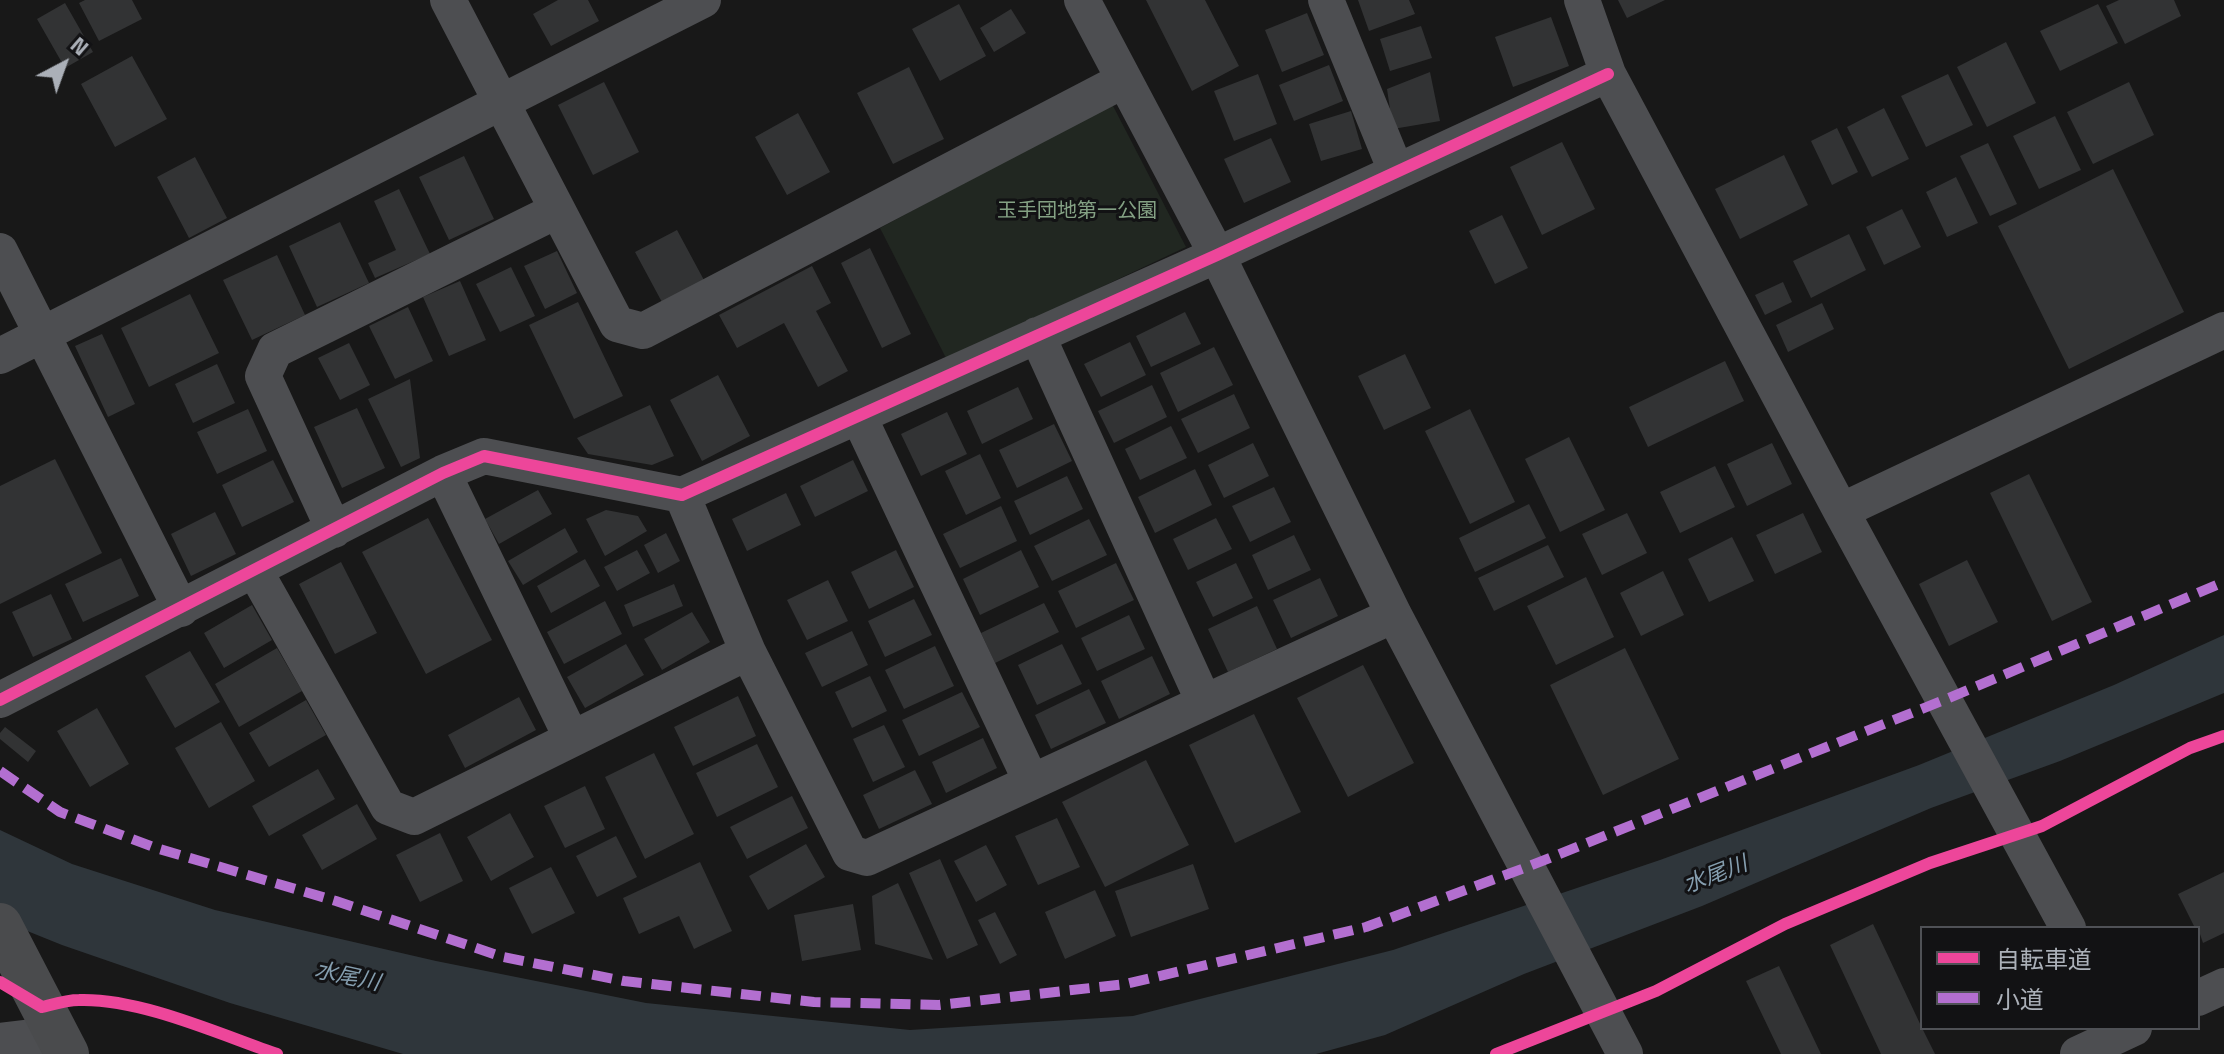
<!DOCTYPE html>
<meta charset="utf-8">
<style>
body{margin:0}
#map{position:relative;width:2224px;height:1054px;overflow:hidden;background:#181818;font-family:"Titillium Web","Noto Sans JP",sans-serif}
canvas{display:block}
.legend{position:absolute;left:1920px;top:926px;width:280px;height:104px;box-sizing:border-box;background:#121214;border:2px solid #4f5156;margin:0;padding:10px 14px;list-style:none;font-size:24px;color:#abb0b8}
.legend li{display:flex;align-items:center;gap:16px;height:40px}
.legend b{width:40px;border:2px solid #4f5156}
.north{position:absolute;left:24px;top:24px;width:80px;height:80px;-webkit-text-stroke:6px #121214;paint-order:stroke;rotate:41deg;font-size:22px;font-weight:700;line-height:32px;text-align:center;color:#abb0b8}
.north::after{content:'';display:block;margin:auto;width:28px;height:36px;background:#abb0b8;clip-path:polygon(50% 0,100% 100%,50% 72%,0 100%)}
</style>
<div id="map">
<canvas width="2224" height="1054"></canvas>
<ul class="legend">
<li><b style="height:10px;background:#ed469a"></b>自転車道</li>
<li><b style="height:10px;background:#b36fd0"></b>小道</li>
</ul>
<div class="north">N</div>
</div>
<script>
const c = document.querySelector('canvas').getContext('2d');
c.lineJoin = 'round';
function fillPath(path, color) { c.fillStyle = color; c.fill(path, 'evenodd'); }
function stroke(path, color, width, dash) { c.strokeStyle = color; c.lineWidth = width; c.lineCap = dash ? 'butt' : 'round'; c.setLineDash(dash || []); c.stroke(path); }
function write(font, color, halo, rows, align = 'center') {
  c.font = font + ' "Titillium Web","Noto Sans JP",sans-serif'; c.lineWidth = 6; c.setLineDash([]); c.textBaseline = 'middle'; c.strokeStyle = halo; c.fillStyle = color; for (const [text, x, y, turn = 0] of rows) {
    c.save(); c.translate(x, y); c.rotate((+turn || 0) * Math.PI / 180); c.textAlign = isNaN(turn) ? turn : align; if (halo) c.strokeText(text, 0, 0); c.fillText(text, 0, 0); c.restore();
  }
}
fillPath(new Path2D(`
 M1112,104L1186,247L947,360L880,228Z`), '#212721');
fillPath(new Path2D(`
 M2224,635V693L2060,761L1931,808L1702,906L1524,974L1385,1035L1316,1054H403L230,1003L62,945L0,920V830L72,864L215,910L436,961L646,1003L910,1030L1133,1016L1393,950L1660,860L1919,765L2114,685Z`), '#2f363b');
fillPath(new Path2D(`
 M85,0H132L142,19L99,41L79,3Z
 M558,0H588L599,21L551,46L533,14Z
 M1146,0H1205L1239,66L1192,91Z
 M1358,0H1409L1415,14L1369,31Z
 M1618,0H1665L1627,18Z
 M2119,0H2174L2181,16L2125,44L2106,6Z
 M65,3L93,52L65,68L37,19Z
 M959,4L986,56L940,81L912,29Z
 M2098,4L2118,43L2060,71L2040,31Z
 M1011,9L1026,33L994,52L980,28Z
 M1307,13L1324,55L1282,72L1265,30Z
 M1551,17L1569,66L1513,87L1495,37Z
 M1421,26L1432,58L1390,71L1380,39Z
 M2006,42L2036,103L1987,127L1957,67Z
 M132,56L167,119L115,147L81,84Z
 M1329,65L1343,101L1294,121L1279,85Z
 M909,67L944,139L893,164L857,93Z
 M1430,72L1440,121L1393,129L1387,89Z
 M1258,74L1277,124L1234,141L1214,91Z
 M1948,74L1973,125L1926,147L1901,96Z
 M604,82L639,152L593,175L558,105Z
 M2129,82L2154,135L2093,164L2067,112Z
 M1884,108L1909,159L1872,177L1847,127Z
 M1351,111L1362,149L1321,161L1309,124Z
 M798,113L830,172L787,195L755,137Z
 M2055,116L2081,170L2039,189L2013,136Z
 M1837,128L1858,172L1832,185L1811,141Z
 M1271,138L1291,182L1244,203L1224,159Z
 M1562,142L1595,209L1542,235L1510,167Z
 M1988,143L2017,204L1990,216L1960,156Z
 M1784,155L1808,205L1740,239L1715,189Z
 M464,156L494,219L449,240L419,177Z
 M195,157L227,218L189,238L157,177Z
 M2113,169L2184,312L2069,369L1998,226Z
 M1956,177L1978,223L1947,237L1926,192Z
 M399,189L430,254L375,278L368,263L396,250L374,201Z
 M1902,209L1921,247L1884,265L1866,227Z
 M1502,215L1528,268L1495,284L1469,231Z
 M340,222L369,283L317,307L289,246Z
 M677,230L705,282L663,304L635,252Z
 M1849,234L1866,270L1811,298L1793,261Z
 M870,248L911,334L882,348L841,263Z
 M557,251L577,293L545,309L524,266Z
 M277,255L305,315L252,340L223,280Z
 M812,266L831,303L816,311L848,371L818,387L784,323L737,348L719,315Z
 M511,267L535,316L500,332L476,284Z
 M460,281L486,340L449,356L423,297Z
 M1783,282L1792,302L1765,315L1755,295Z
 M190,294L219,353L149,387L121,328Z
 M578,302L623,396L574,419L529,325Z
 M1822,303L1834,329L1788,352L1776,325Z
 M408,307L433,361L395,379L369,326Z
 M1185,312L1201,344L1151,367L1136,336Z
 M102,334L135,404L108,417L75,346Z
 M1130,342L1146,375L1101,397L1084,364Z
 M349,343L370,385L340,400L318,358Z
 M1214,347L1233,385L1178,412L1160,373Z
 M1405,354L1431,408L1384,430L1358,376Z
 M1725,361L1744,401L1648,447L1629,407Z
 M217,364L235,403L193,423L175,384Z
 M718,375L750,436L702,461L670,400Z
 M410,379L420,458L401,467L368,399Z
 M1152,385L1167,417L1114,443L1098,411Z
 M1018,387L1033,419L982,444L967,411Z
 M1234,394L1250,428L1198,453L1181,419Z
 M650,405L674,456L652,465L588,454L577,438Z
 M357,408L385,468L342,488L314,427Z
 M248,409L267,451L217,474L197,432Z
 M1470,409L1515,502L1470,524L1425,431Z
 M947,412L967,454L921,476L901,434Z
 M1054,424L1072,461L1017,488L999,450Z
 M1171,426L1187,458L1140,480L1125,449Z
 M1569,437L1605,510L1560,532L1525,459Z
 M1253,443L1269,476L1224,498L1208,465Z
 M1772,443L1792,484L1747,506L1727,464Z
 M980,454L1001,498L966,515L945,471Z
 M55,459L102,553L0,604V486Z
 M273,460L294,502L242,527L222,485Z
 M853,460L868,491L815,517L800,486Z
 M1715,466L1735,507L1680,533L1660,492Z
 M1195,469L1212,505L1155,533L1138,497Z
 M2029,474L2092,602L2052,621L1990,493Z
 M1067,476L1083,509L1030,535L1014,501Z
 M1274,487L1291,522L1250,542L1232,506Z
 M538,490L552,514L499,544L485,519Z
 M786,493L801,525L747,551L732,519Z
 M1529,504L1546,538L1475,572L1459,538Z
 M1001,506L1017,541L960,568L943,534Z
 M606,510L638,516L647,531L605,556L586,519Z
 M215,512L236,554L191,576L171,534Z
 M1627,513L1647,553L1602,575L1582,534Z
 M1803,513L1822,552L1775,574L1756,535Z
 M428,518L492,640L426,674L362,552Z
 M1216,518L1232,549L1188,570L1173,539Z
 M1089,519L1107,555L1052,581L1034,546Z
 M565,528L578,552L523,585L508,561Z
 M666,533L680,561L658,573L644,545Z
 M1294,535L1311,570L1268,590L1252,555Z
 M1732,537L1754,581L1709,602L1688,559Z
 M1548,545L1564,577L1494,611L1478,578Z
 M637,550L650,573L617,591L604,567Z
 M896,550L914,587L869,609L851,572Z
 M1021,550L1039,587L980,615L963,579Z
 M121,558L139,596L83,622L65,584Z
 M585,559L600,586L551,613L537,586Z
 M1967,560L1998,622L1949,646L1919,584Z
 M341,562L377,633L335,654L299,584Z
 M1116,563L1134,600L1076,628L1058,591Z
 M1236,563L1253,598L1213,617L1196,582Z
 M1663,571L1684,615L1641,636L1620,593Z
 M1586,577L1614,637L1556,665L1527,606Z
 M1320,578L1338,616L1291,638L1273,600Z
 M828,580L848,621L807,640L787,600Z
 M674,584L683,606L633,627L624,605Z
 M51,594L72,639L33,657L12,612Z
 M914,599L932,635L885,657L868,621Z
 M605,601L622,634L564,664L547,632Z
 M1044,603L1059,632L995,663L981,633Z
 M252,605L272,640L224,668L204,633Z
 M1257,606L1277,649L1228,672L1208,629Z
 M692,612L710,642L662,670L644,639Z
 M1129,615L1145,649L1097,671L1081,638Z
 M852,631L868,665L822,687L805,653Z
 M626,644L644,675L585,708L567,677Z
 M1062,644L1082,684L1037,705L1018,665Z
 M935,646L954,686L904,709L885,670Z
 M277,648L302,691L239,727L215,684Z
 M1625,648L1679,759L1603,795L1550,685Z
 M190,651L220,702L175,728L145,676Z
 M1152,656L1170,694L1119,719L1101,681Z
 M1363,665L1414,763L1348,797L1297,698Z
 M870,676L887,711L852,728L835,692Z
 M1089,689L1106,723L1051,749L1035,715Z
 M962,692L980,727L919,756L902,720Z
 M738,696L756,736L693,766L674,727Z
 M519,697L536,730L465,768L448,735Z
 M306,700L326,735L269,767L249,733Z
 M97,708L129,764L90,787L57,731Z
 M1254,714L1301,812L1235,843L1189,745Z
 M221,722L255,781L209,808L175,748Z
 M884,725L905,767L873,782L853,739Z
 M5,727L36,751L28,762L0,739V733Z
 M983,738L997,768L946,793L932,762Z
 M757,744L778,787L717,817L696,773Z
 M654,753L694,834L645,859L605,777Z
 M1146,760L1189,845L1105,887L1062,802Z
 M318,769L335,799L269,836L252,806Z
 M915,770L932,804L879,829L863,795Z
 M585,786L605,829L565,848L544,806Z
 M792,796L808,828L747,859L730,827Z
 M357,804L377,839L322,870L302,835Z
 M510,813L534,857L491,881L467,837Z
 M1057,818L1080,867L1038,885L1015,836Z
 M440,833L463,881L420,902L396,855Z
 M616,836L637,877L597,897L576,856Z
 M806,844L825,877L768,910L749,876Z
 M986,845L1007,885L976,902L954,861Z
 M940,859L978,945L947,959L909,873Z
 M700,862L732,931L694,949L679,916L639,934L623,898Z
 M1193,864L1209,909L1131,937L1115,891Z
 M551,867L575,913L532,934L509,888Z
 M2224,872V933L2203,943L2198,928H2195L2178,894Z
 M898,883L933,960L875,944L872,896Z
 M1095,890L1116,936L1065,959L1045,912Z
 M853,904L861,950L802,961L794,915Z
 M995,912L1017,955L1000,964L978,920Z
 M1873,924L1922,1028L1935,1054H1881L1830,945Z
 M1779,966L1821,1054H1781L1746,981Z`), '#323334');
stroke(new Path2D(`
 M448,0L617,324L643,331L1124,80
 M1082,0L1217,255L1394,615L1625,1054
 M1326,0L1396,171
 M1582,0L1608,74L1841,511L2068,928
 M0,251L181,609
 M1037,335L1204,702
 M0,356L703,0
 M859,417L1031,781
 M443,473L572,739
 M682,495L748,652L850,853L867,858L1394,615
 M1841,511L2224,330
 M334,530L263,376L275,350L556,211
 M255,571L388,807L414,817L748,652
 M0,700L443,473L484,456L682,495L1217,255L1608,74
 M2198,998L2224,986
 M0,1041L57,1034
 M2078,1054L2134,1028`), '#4d4e51', 36);
stroke(new Path2D(`
 M0,925L67,1054`), '#4a4b4d', 44);
stroke(new Path2D(`
 M0,771L60,812L156,848L336,901L503,957L624,981L814,1002L939,1005L1126,984L1366,927L1527,867L1944,700L2224,582`), '#b36fd0', 10, [20, 10]);
stroke(new Path2D(`
 M0,700L443,473L484,456L682,495L1217,255L1608,74
 M0,982L42,1007C54,1004 67,1000 79,1000C140,998 219,1034 277,1054
 M1496,1054L1656,991L1785,924L1930,863L2042,826L2190,748L2224,736`), '#ed469a', 12);
write('20px', '#84a184', '#121214', [
 ["玉手団地第一公園",1077,212]
]);
write('italic 22px', '#859eaf', '#121214', [
 ["水尾川",1716,876,-21],
 ["水尾川",347,978,12]
]);
</script>
